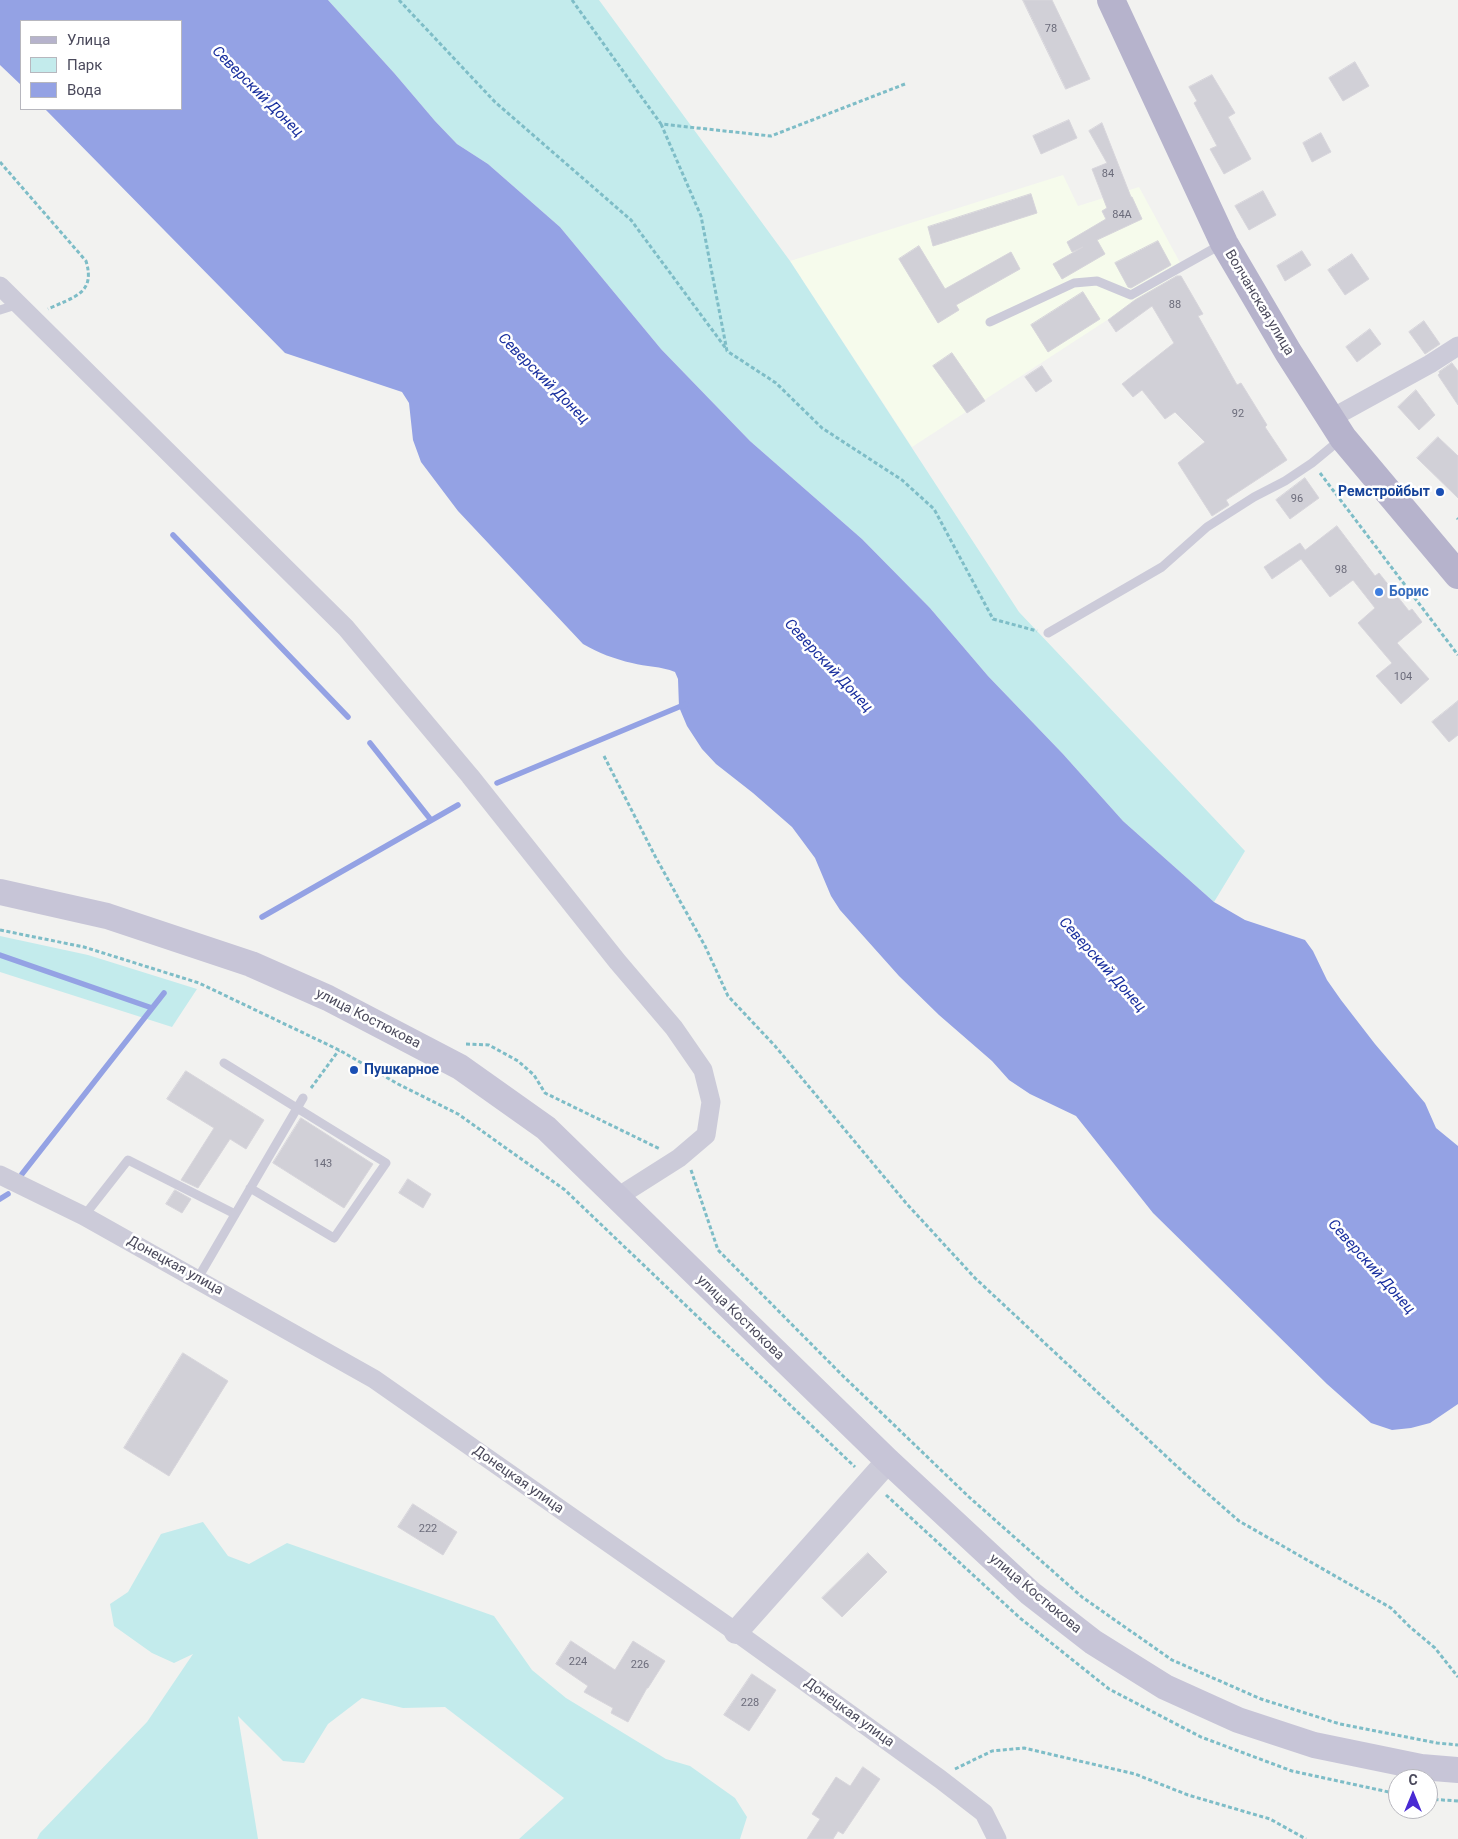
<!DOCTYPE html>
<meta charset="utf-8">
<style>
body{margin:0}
#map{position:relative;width:1458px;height:1839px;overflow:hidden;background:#f2f2f0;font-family:Roboto,sans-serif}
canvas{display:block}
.legend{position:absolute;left:20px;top:20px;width:162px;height:90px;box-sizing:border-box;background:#fff;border:1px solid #b7b7be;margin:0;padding:6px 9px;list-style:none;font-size:15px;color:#4b4a5c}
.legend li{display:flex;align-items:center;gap:10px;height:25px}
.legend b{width:25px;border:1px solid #b7b7be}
.north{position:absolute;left:1388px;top:1769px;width:50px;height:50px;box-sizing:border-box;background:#fff;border:1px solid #b7b7be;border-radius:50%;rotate:0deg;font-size:14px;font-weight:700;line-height:20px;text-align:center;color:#4b4a5c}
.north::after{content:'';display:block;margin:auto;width:18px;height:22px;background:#492ad3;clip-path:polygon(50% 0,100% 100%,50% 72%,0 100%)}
</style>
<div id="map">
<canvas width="1458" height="1839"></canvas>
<ul class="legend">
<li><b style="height:6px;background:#b6b3cc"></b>Улица</li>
<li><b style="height:14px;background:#c3ebec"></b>Парк</li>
<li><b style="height:14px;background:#94a2e4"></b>Вода</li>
</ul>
<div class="north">С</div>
</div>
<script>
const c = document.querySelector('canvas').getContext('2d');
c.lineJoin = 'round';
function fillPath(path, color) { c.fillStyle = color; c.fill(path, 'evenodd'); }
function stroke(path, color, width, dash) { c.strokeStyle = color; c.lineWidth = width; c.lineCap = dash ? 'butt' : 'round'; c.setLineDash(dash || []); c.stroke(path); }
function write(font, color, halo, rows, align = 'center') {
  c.font = font + ' Roboto,sans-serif'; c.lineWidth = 5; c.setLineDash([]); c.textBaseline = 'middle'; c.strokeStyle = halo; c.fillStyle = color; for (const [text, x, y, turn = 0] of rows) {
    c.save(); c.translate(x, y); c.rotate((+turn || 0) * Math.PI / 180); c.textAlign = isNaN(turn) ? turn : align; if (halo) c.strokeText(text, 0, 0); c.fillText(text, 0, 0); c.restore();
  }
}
fillPath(new Path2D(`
 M1063,175L1078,206L1139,187L1184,270L912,447L790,261Z`), '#f6fbec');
fillPath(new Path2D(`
 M328,0H599L790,261L1019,612L1245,851L1214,902L1123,821L1063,754L988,676L930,608L862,539L750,441L661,349L560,227L488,164L457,144L435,121L395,74Z
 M0,936L88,955L197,989L172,1027L0,972Z
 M203,1522L228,1556L249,1564L287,1543L494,1616L532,1670L566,1698L666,1759L690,1766L735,1798L747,1817L740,1839H519L564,1798L445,1707L403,1708L362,1698L328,1724L304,1763L283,1761L238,1716L258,1839H37L40,1833L147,1722L193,1654L174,1663L152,1653L114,1626L110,1604L128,1592L161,1534Z`), '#c3ebec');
fillPath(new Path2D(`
 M0,0H328L395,74L435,121L457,144L488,164L560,227L661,349L750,441L862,539L930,608L988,676L1063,754L1123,821L1214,902L1245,920L1305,940L1313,951L1327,980L1341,1000L1375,1044L1425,1103L1436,1128L1458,1146V1404L1430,1423L1411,1428L1392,1430L1371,1423L1327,1384L1153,1213L1076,1116L1030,1094L1009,1080L992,1061L939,1015L899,976L840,910L831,896L815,858L792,827L753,793L716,764L702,749L687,726L679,707L678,679L675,672C661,666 646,667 632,663C614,659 599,653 583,644L458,511L421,462L413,440L409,403L402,392L285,353L45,109H181V21H21V85L0,65Z`), '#94a2e4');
stroke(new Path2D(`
 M173,535L348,717
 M370,743L431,820
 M497,783L686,704
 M262,917L458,805
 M0,955L152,1008
 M22,1174L164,993
 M0,1199L8,1194`), '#94a2e4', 5.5);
const building = new Path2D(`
 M1023,0H1052L1090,79L1066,89Z
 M1355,62L1369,86L1343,101L1329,78Z
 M1212,75L1235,113L1228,117L1251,159L1224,174L1210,149L1217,146L1194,103L1197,101L1189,87Z
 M1069,120L1077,138L1041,154L1033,136Z
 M1102,123L1131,197H1132L1142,219L1097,240L1105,254L1062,279L1053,264L1083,247L1072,252L1067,242L1106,219L1102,211L1107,208L1092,169L1107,163L1089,131Z
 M1321,133L1331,152L1312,162L1303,143Z
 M1263,191L1276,215L1249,230L1235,206Z
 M1031,194L1037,213L933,246L928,227Z
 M1158,241L1171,265L1131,288L1128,287L1115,263Z
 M919,246L945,289L1011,252L1020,269L956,305L959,310L938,323L899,259Z
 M1302,251L1311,265L1285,281L1277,266Z
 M1352,254L1369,279L1345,295L1328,270Z
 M1177,276H1181L1203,314L1198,316L1237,385L1241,383L1267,425L1265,427L1287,460L1226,500L1229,505L1212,516L1178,463L1205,442L1175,412L1165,419L1142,390L1133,397L1122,384L1174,343L1152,306L1116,332L1108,320L1135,300Z
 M1083,292L1100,319L1048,352L1031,325Z
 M1424,321L1440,344L1425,354L1409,332Z
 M1370,329L1381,344L1357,362L1346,347Z
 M952,353L985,401L967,413L933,366Z
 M1452,363L1458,371V405L1438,375L1440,373L1439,372Z
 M1042,366L1052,381L1036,392L1025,377Z
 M1416,390L1435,415L1419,430L1398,407Z
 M1438,437L1458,456V498L1417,458Z
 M1305,478L1319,498L1290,519L1276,500Z
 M1337,526L1375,576L1379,573L1409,611L1412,609L1422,622L1397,643L1429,679L1401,704L1376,676L1392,663L1358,623L1375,608L1353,580L1330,597L1301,559L1272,579L1264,567L1300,543L1305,550Z
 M1458,701V735L1449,742L1432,722Z
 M186,1071L264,1120L246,1149L230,1139L198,1188L181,1180L214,1128L167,1099Z
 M301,1118L373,1164L344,1208L273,1163Z
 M408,1179L431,1194L423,1208L399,1193Z
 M175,1190L191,1199L182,1213L166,1204Z
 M183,1353L228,1381L169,1476L124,1448Z
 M413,1504L457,1532L443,1555L398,1527Z
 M868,1553L887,1572L842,1617L822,1598Z
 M571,1641L615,1670L633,1641L665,1661L648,1688H647L628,1722L611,1713L613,1708L584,1692L588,1686L556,1664Z
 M752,1674L776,1690L749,1731L724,1715Z
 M863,1767L880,1779L843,1834L838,1831L833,1839H807L820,1819L812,1814L836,1777L850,1786Z`);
fillPath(building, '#d1d0d7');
stroke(building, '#d7d5db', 1);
stroke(new Path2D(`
 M399,0L495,102L631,220L727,350
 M572,0L661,124L771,136L905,84
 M661,124L701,216L727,351L776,383L822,428L902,480L934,509L993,619L1037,631
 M0,162L86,261C96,294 73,297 48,309
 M1320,473L1458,655
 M1457,518L1458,519
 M604,756L655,856L705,946L728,996L775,1046L906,1203L975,1278L1183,1472L1239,1521L1391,1608L1410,1627L1435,1648L1458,1677
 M0,930L84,947L199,983L339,1050L398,1084L458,1114L565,1190L855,1467
 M466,1044L489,1045L518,1061L534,1075L545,1093L660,1149
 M311,1088L339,1050
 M691,1170L718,1250L842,1375L969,1497L1082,1597L1172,1660L1261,1699L1340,1724L1437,1743L1458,1745
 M886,1495L1020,1618L1109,1689L1201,1737L1292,1771L1398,1794
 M955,1769L992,1751L1024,1748L1135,1774L1188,1795L1270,1819L1306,1839
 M1428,1799L1458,1801`), '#7ebdc7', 3, [4, 2.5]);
stroke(new Path2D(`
 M0,310L19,304
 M990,322L1074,283L1097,281L1131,295L1222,244
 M1048,633L1162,567L1207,527L1254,497L1285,481L1312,463L1341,439
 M224,1063L386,1163L334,1238L250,1188
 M84,1216L128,1160L235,1214
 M198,1278L303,1098`), '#cccbd9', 9);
stroke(new Path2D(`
 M0,286L346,628L470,776L617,961L674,1028L703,1070L711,1102L706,1135L679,1158L616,1198
 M1330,419L1430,364L1458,346
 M0,1175L84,1216L374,1379L736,1632L940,1779L984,1813L997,1839`), '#cccbd9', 19);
stroke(new Path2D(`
 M736,1632L888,1461`), '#cccbd9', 24);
stroke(new Path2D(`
 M0,892L107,916L251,964L328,998L460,1067L546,1128L888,1461L1030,1593L1093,1642L1165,1687L1238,1720L1314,1745L1421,1767L1458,1770`), '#c7c5d7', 26);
stroke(new Path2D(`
 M1111,0L1224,243L1288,352L1343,438L1458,575`), '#b6b3cc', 28);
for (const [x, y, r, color] of [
 [1440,492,5,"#1a4fb4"],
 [1379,592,5,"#3f7fe0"],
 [354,1070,5,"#1a4fb4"]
]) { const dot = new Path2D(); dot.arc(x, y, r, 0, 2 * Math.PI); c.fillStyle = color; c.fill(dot); stroke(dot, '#fff', 2); }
write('11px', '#6c6c7b', null, [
 ["78",1051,29],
 ["84",1108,174],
 ["84А",1122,215],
 ["88",1175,305],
 ["92",1238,414],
 ["96",1297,499],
 ["98",1341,570],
 ["104",1403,677],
 ["143",323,1164],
 ["222",428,1529],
 ["224",578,1662],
 ["226",640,1665],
 ["228",750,1703]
]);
write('14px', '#4b4a5c', '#fff', [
 ["Волчанская улица",1259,303,59],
 ["улица Костюкова",368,1019,27],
 ["Донецкая улица",175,1266,29],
 ["улица Костюкова",740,1318,44],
 ["Донецкая улица",518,1480,35],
 ["улица Костюкова",1035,1594,40],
 ["Донецкая улица",849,1713,36]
]);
write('bold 14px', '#164399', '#fff', [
 ["Ремстройбыт",1430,492],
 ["Пушкарное",364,1070,"left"]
], 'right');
write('bold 14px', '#366cbe', '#fff', [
 ["Борис",1389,592]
], 'left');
write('italic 15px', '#1a309f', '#fff', [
 ["Северский Донец",257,92,45],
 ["Северский Донец",543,379,45],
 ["Северский Донец",828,666,47],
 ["Северский Донец",1102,965,48],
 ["Северский Донец",1371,1267,48]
]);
</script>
